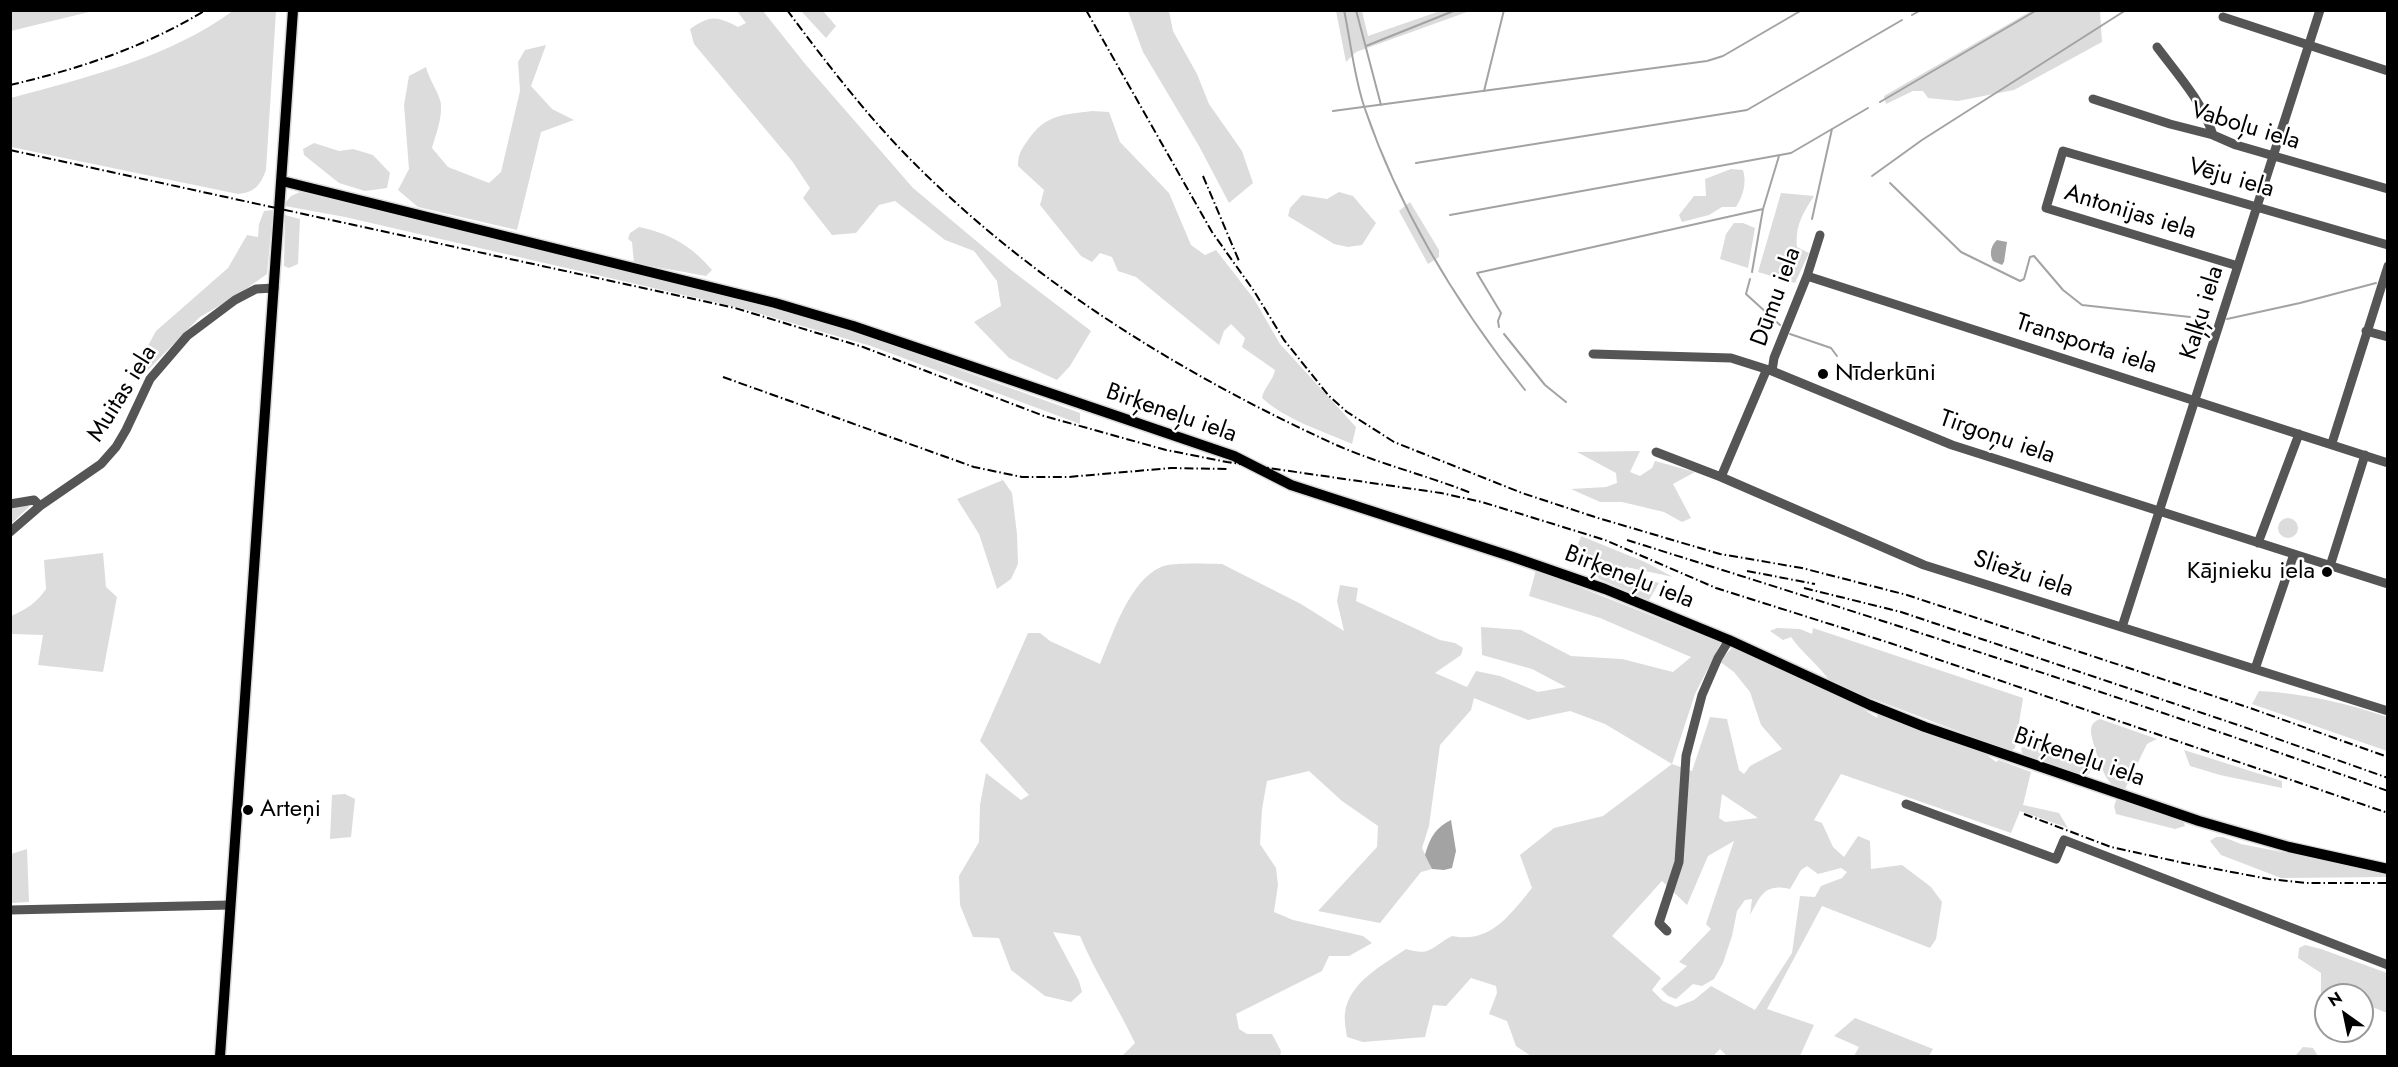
<!DOCTYPE html>
<meta charset="utf-8">
<style>
body{margin:0}
#map{position:relative;width:2398px;height:1067px;overflow:hidden;background:#fff;font-family:Jost,sans-serif}
canvas{display:block}
.frame{position:absolute;inset:0;border:12px solid #000;pointer-events:none}
.north{position:absolute;left:2314px;top:983px;width:60px;height:60px;box-sizing:border-box;background:#fff;border:2px solid #999;border-radius:50%;rotate:327deg;font-size:16px;font-weight:700;line-height:24px;text-align:center;color:#000}
.north::after{content:'';display:block;margin:auto;width:21px;height:27px;background:#000;clip-path:polygon(50% 0,100% 100%,50% 72%,0 100%)}
</style>
<div id="map">
<canvas width="2398" height="1067"></canvas>
<div class="frame"></div>
<div class="north">N</div>
</div>
<script>
const c = document.querySelector('canvas').getContext('2d');
c.lineJoin = 'round';
function fillPath(path, color) { c.fillStyle = color; c.fill(path, 'evenodd'); }
function stroke(path, color, width, dash) { c.strokeStyle = color; c.lineWidth = width; c.lineCap = dash ? 'butt' : 'round'; c.setLineDash(dash || []); c.stroke(path); }
function write(font, color, halo, rows, align = 'center') {
  c.font = font + ' Jost,sans-serif'; c.lineWidth = 5; c.setLineDash([]); c.textBaseline = 'middle'; c.strokeStyle = halo; c.fillStyle = color; for (const [text, x, y, turn = 0] of rows) {
    c.save(); c.translate(x, y); c.rotate((+turn || 0) * Math.PI / 180); c.textAlign = isNaN(turn) ? turn : align; if (halo) c.strokeText(text, 0, 0); c.fillText(text, 0, 0); c.restore();
  }
}
fillPath(new Path2D(`
 M11,10H93V11L11,31Z
 M234,10L276,11L266,170C260,186 255,192 238,194L11,147V98C87,77 169,58 234,10Z
 M737,11H763L806,65L913,188L1011,270L1091,331L1070,366L1057,380L1009,358L974,322L1001,306L997,281L974,251L945,240L895,201L879,205L856,233L832,235L803,198L810,188L792,161L694,44L690,29C711,15 716,16 738,27L746,23Z
 M801,11H823L836,26L826,38Z
 M1128,11H1169L1173,31L1197,74L1209,104L1242,151L1253,183L1229,203L1199,146L1143,52Z
 M1336,11H1362L1368,36L1440,11L1467,12L1356,52L1346,62Z
 M2031,11H2100L2102,42L2014,90L1958,101L1928,98L1923,91H1913L1886,104L1884,96Z
 M546,45L531,86L552,109L574,120L541,132L517,230L418,207L398,190L409,169L404,105L409,76L426,67C429,80 439,92 441,104C442,119 436,134 432,148L448,167L489,183L501,172L520,91L518,62L525,50Z
 M1092,111L1109,112L1120,142L1169,193L1191,245L1205,255L1216,250L1254,299L1280,344L1356,427L1352,444C1323,431 1286,420 1262,398C1264,387 1273,381 1275,370L1242,347L1245,338L1231,324L1224,331L1219,345L1136,277L1118,271L1112,257L1100,253L1092,262L1081,256L1040,205L1044,190L1018,166C1018,154 1021,150 1028,140C1046,114 1063,115 1092,111Z
 M314,143L339,151L353,149L373,155L390,173L387,188L365,191L339,183L304,155L303,149Z
 M1731,169L1743,170C1747,183 1743,196 1736,207H1722L1709,215L1682,222L1679,215L1694,196H1706L1705,179Z
 M300,192L749,302L849,330L1080,413V424L871,346L740,308L345,217L285,206V203L291,196Z
 M1339,192L1353,196L1376,223L1362,245L1348,247L1334,244L1288,216L1290,208L1302,195L1327,199Z
 M1781,193L1814,196C1803,213 1795,226 1797,247L1809,253L1795,283L1758,272Z
 M1410,202L1439,250V257L1428,264L1399,211Z
 M273,210L267,274L236,296L200,317L147,371L141,368L143,355L156,331L228,268L247,235L258,237L259,224L264,211Z
 M285,215L300,219L298,264L289,268L284,266Z
 M1734,223H1743L1755,228L1748,268L1720,259L1726,234Z
 M639,227C669,233 692,246 712,270L706,276L634,263L632,242L628,239L630,233Z
 M1640,451L1630,472L1640,476L1652,468L1655,461L1695,472L1673,484L1691,518L1682,522L1664,512L1622,502H1600L1571,489L1606,487L1617,483L1616,473L1577,452Z
 M1003,480L1012,493L1017,534L1018,564L1011,579L997,589L979,534L957,499Z
 M27,504L29,507L11,524V506Z
 M2278 528a10 10 0 1 1 20 0a10 10 0 1 1-20 0Z
 M1581,536L1645,562L1673,577L1626,567L1621,570L1659,583L1649,600L1599,579L1588,560L1576,551Z
 M103,553L106,587L117,597L103,672L38,665L43,635L11,634V616C27,609 36,603 46,589L44,560Z
 M1222,564L1301,604L1344,631L1337,601L1340,585L1358,588L1356,601L1440,640L1455,643L1463,648L1461,655L1435,673L1467,687L1476,671L1500,676L1538,692L1566,687L1532,669L1482,655L1481,627L1521,630L1571,656L1622,659L1673,672L1691,657L1600,618L1529,596L1536,570L1721,643L1695,694L1672,764L1692,771L1710,717L1727,719L1739,770L1744,774L1750,766L1782,749L1761,725L1750,692L1734,672L1719,661L1733,647L1848,699L1877,718L1878,713L1983,752L1996,762L1999,760L2031,772L2023,805L2059,813L2068,828L2020,811L2011,833L1841,774L1814,820L1822,823L1833,847L1844,857L1858,836L1870,841L1871,869L1902,865L1931,887L1942,902L1936,939L1930,948L1822,906L1767,1009L1814,1025L1800,1056H1727L1720,1049L1713,1056H1531L1516,1046L1507,1021L1489,1014L1497,993L1496,986L1471,978L1446,1006L1433,1005L1425,1037L1363,1042L1347,1037C1346,1030 1344,1020 1345,1013C1349,982 1383,965 1406,949C1432,957 1432,946 1452,936C1490,944 1510,915 1532,888L1520,855L1554,828L1603,816L1672,764L1605,724L1570,711L1528,720L1474,698L1471,710L1440,745L1429,826L1422,848L1432,869L1421,872L1380,923L1318,911L1377,847L1378,826L1342,801L1309,771L1267,781L1262,809L1260,844L1276,868L1278,885L1274,912L1293,920L1363,936L1372,943L1349,956H1329L1322,971L1236,1014L1239,1029L1247,1034H1272L1281,1051L1280,1056H1122L1135,1043C1118,1007 1096,974 1080,936L1053,932L1079,981L1082,992L1071,1002L1045,996L1011,970L999,938L973,937L960,905L959,876L979,842L980,805L986,773L1021,800L1029,795L980,741L1028,633H1040L1050,641L1100,664C1113,634 1129,581 1161,567C1172,562 1209,564 1222,564ZM1722,794L1758,818L1725,822L1719,818ZM1734,841L1706,924L1711,929L1679,962L1687,966L1661,989L1668,996L1676,999L1693,984L1702,986L1714,979L1723,963L1732,936L1737,911L1745,900L1752,899L1750,915C1761,895 1765,883 1790,889L1801,870L1807,866L1818,874L1841,868L1847,872L1842,878L1821,886L1815,897L1800,896L1792,953L1755,1010L1711,986L1694,1000L1676,1007L1663,1001L1652,990L1661,978L1612,936L1662,881L1687,905L1708,856Z
 M1777,628L1800,629L1812,634L1813,628L2023,698L2015,748L2011,751L2005,749L1831,683C1820,666 1803,654 1791,637L1783,640L1770,631Z
 M2259,691C2302,693 2347,703 2387,717V751L2252,704Z
 M2100,719L2157,739L2147,744L2124,791C2118,789 2111,785 2108,780C2103,774 2090,737 2091,730C2091,724 2095,721 2100,719Z
 M2041,743L2093,762L2090,772L2086,776L2023,756L2021,748Z
 M2184,750L2282,781V788L2220,775L2190,766Z
 M345,794L355,799L351,837L330,839L332,795Z
 M2117,798L2183,821L2185,826L2175,829L2116,814L2114,806Z
 M2216,837H2223L2241,844L2282,852L2311,855L2387,874V877L2281,878L2221,855L2210,841Z
 M27,849L29,902L11,903V854Z
 M2305,945L2321,949L2387,973V1013L2362,1003V995H2326V1001L2321,1002V973L2298,958L2299,948Z
 M1855,1018L1933,1049L1929,1056H1854L1859,1047L1834,1036Z
 M2303,1047L2313,1048L2318,1056H2295Z`), '#dcdcdc');
fillPath(new Path2D(`
 M1997,240L2007,242L2004,262L2002,265L1993,261C1989,254 1991,245 1997,240Z
 M1451,820L1456,851L1452,868L1444,870L1432,869L1425,855C1430,838 1435,828 1451,820Z`), '#a3a3a3');
stroke(new Path2D(`
 M1344,10C1351,43 1354,78 1365,109C1400,211 1458,306 1525,390
 M1356,10L1381,105
 M1578,10H1579
 M1912,15L1921,10
 M1366,46L1456,10
 M1484,91L1504,10
 M1880,102L2037,10
 M1333,111L1707,61L1723,56L1802,10
 M1416,163L1747,110L1902,20
 M1872,176L1922,140L2126,10
 M1890,183L1961,252L2020,281L2024,279L2030,257L2034,256L2063,290L2082,305L2190,317
 M1450,215L1791,153L1868,108
 M1812,219L1832,129
 M1752,272L1763,209L1779,156
 M1750,279L1746,294L1780,325
 M2200,318L2207,319
 M2227,319L2300,303L2376,283
 M1499,327L1498,321L1501,313L1477,273L1763,209
 M1504,334L1545,385L1566,402
 M1790,334L1831,348L1837,356`), '#a3a3a3', 2);
const major = new Path2D(`
 M282,181L775,303L853,326L1234,456L1291,485L1513,557L1605,589L1729,640L1870,705L1925,727L2199,821L2289,847L2388,869
 M220,1056L293,10`);
stroke(major, '#dbdbdb', 13);
stroke(new Path2D(`
 M2223,17L2388,71
 M2157,47C2178,75 2202,101 2213,135
 M2093,99L2170,124L2213,135L2236,145L2388,189
 M2238,266L2046,208L2063,151L2388,245
 M1807,276L2388,463
 M2366,331L2388,337
 M1593,354L1731,358L1772,371L1952,445L2388,584
 M1772,371L1774,358L1807,276L1820,235
 M2332,443L2388,266
 M1656,452L1721,477L1924,565L2388,711
 M1721,477L1766,371
 M10,504L34,500L40,506
 M10,532L40,506L101,464L116,447L126,430L150,379L187,336L235,300L256,289L274,288
 M2258,543L2299,434
 M2330,566L2365,455
 M2122,627L2320,10
 M2255,669L2294,554
 M1906,804L2056,859L2064,840L2388,965
 M10,910L230,905
 M1667,931L1659,923L1679,862L1686,756L1702,695L1718,658L1729,640`), '#555', 9);
stroke(major, '#000', 10);
stroke(new Path2D(`
 M787,10C825,61 864,112 908,157C1029,280 1179,373 1334,444C1379,464 1426,475 1471,493
 M1086,10L1212,232L1254,291L1284,340L1329,396L1347,412L1394,442L1522,493L1598,518L1720,554L1802,568L1907,595L2250,708L2388,757
 M10,85C79,69 145,47 206,10
 M10,150L735,308L863,347L1044,416L1166,450L1227,462L1441,493L1482,502L1605,540L1716,588L1890,643L2388,813
 M1203,176L1239,261
 M723,377L974,467L1022,477H1068L1171,468L1229,469
 M1627,540C1882,620 2136,701 2388,791
 M1747,571L1815,584
 M1804,588L1901,612L2244,727L2388,778
 M2024,814L2111,847L2184,863L2269,879L2307,883H2388`), '#000', 2, [9, 3, 1.5, 3]);
for (const [x, y, r, color] of [
 [1823,374,6,"#000"],
 [2327,572,6,"#000"],
 [248,810,6,"#000"]
]) { const dot = new Path2D(); dot.arc(x, y, r, 0, 2 * Math.PI); c.fillStyle = color; c.fill(dot); stroke(dot, '#fff', 2); }
write('24px', '#000', '#fff', [
 ["Vaboļu iela",2245,127,17],
 ["Vēju iela",2231,179,16],
 ["Antonijas iela",2130,213,17],
 ["Dūmu iela",1777,297,-70],
 ["Kaļķu iela",2203,313,-73],
 ["Transporta iela",2086,345,18],
 ["Muitas iela",123,394,-58],
 ["Birķeneļu iela",1171,414,19],
 ["Tirgoņu iela",1997,438,19],
 ["Sliežu iela",2023,575,18],
 ["Birķeneļu iela",1629,578,21],
 ["Birķeneļu iela",2079,758,19]
]);
write('24px', '#000', '#fff', [
 ["Nīderkūni",1835,374],
 ["Kājnieku iela",2315,572,"right"],
 ["Arteņi",260,810]
], 'left');
</script>
